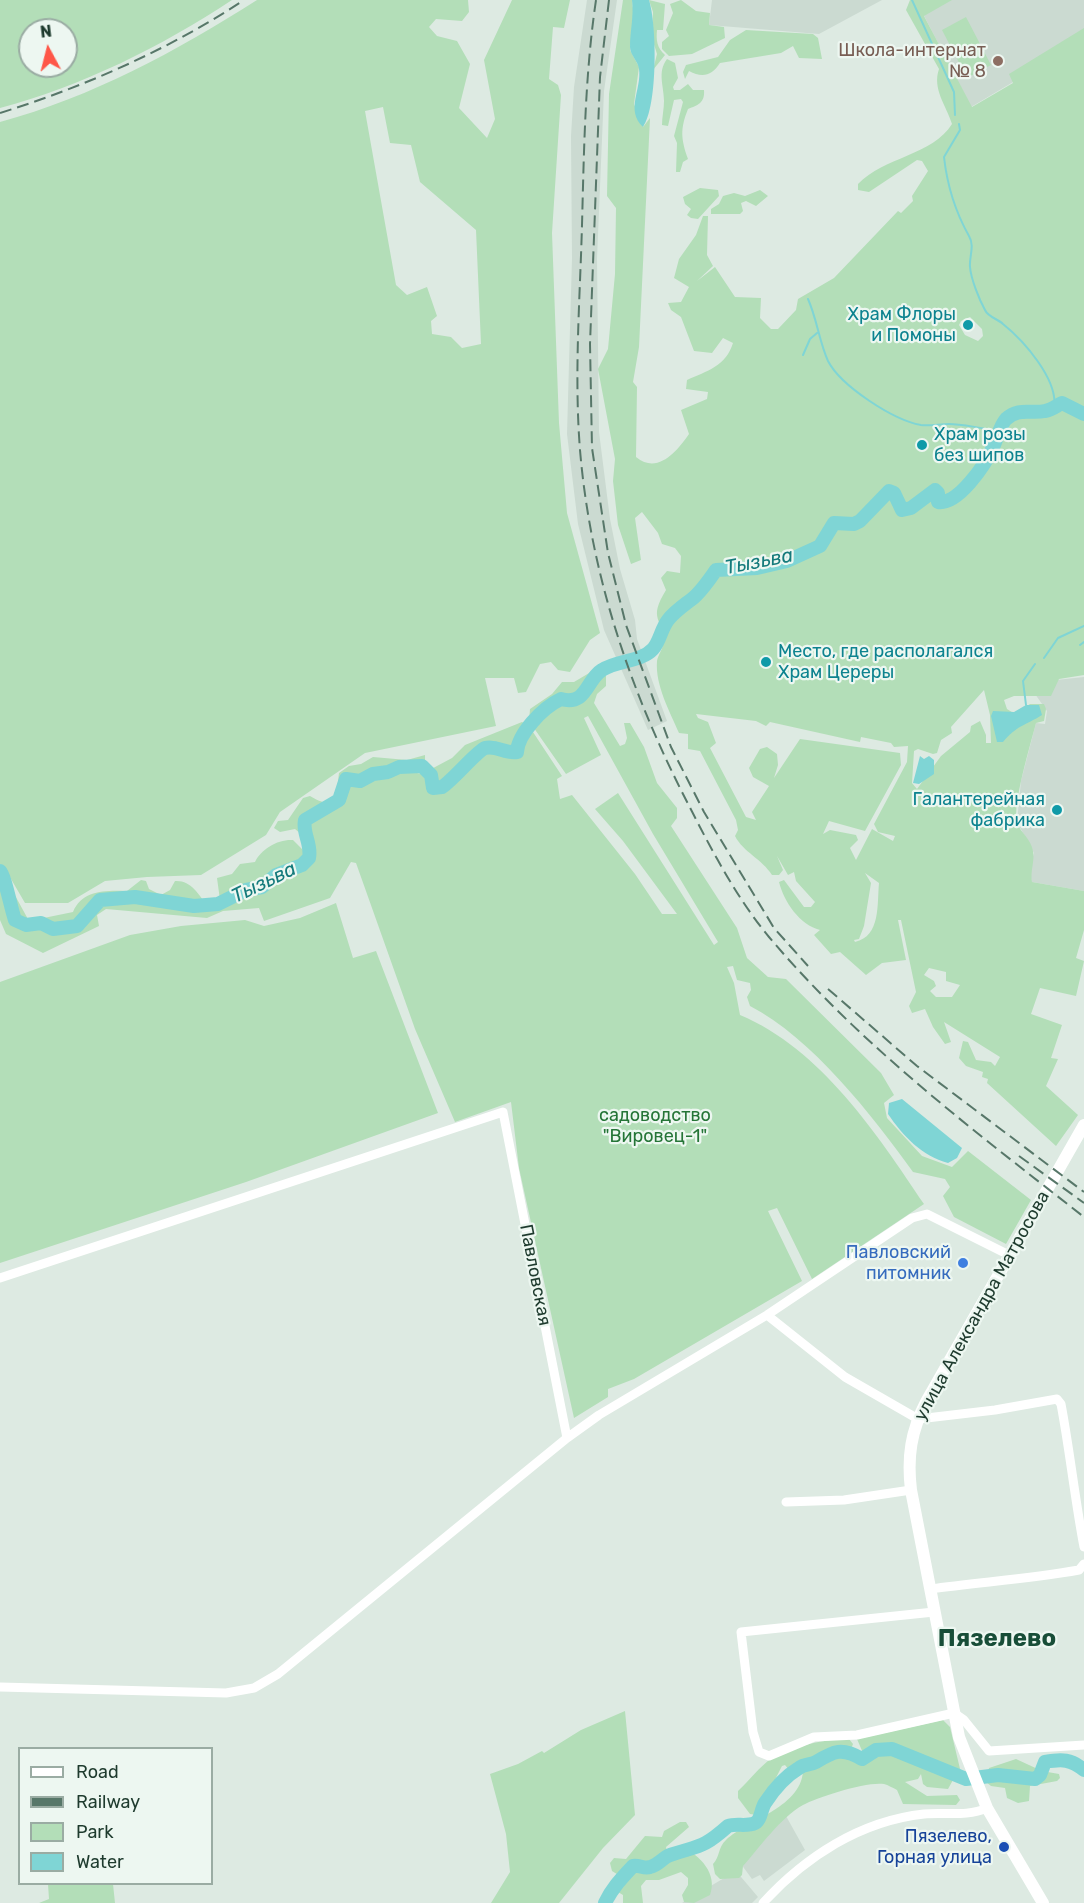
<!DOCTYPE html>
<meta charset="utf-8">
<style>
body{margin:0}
#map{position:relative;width:1084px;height:1903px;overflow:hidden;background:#ddeae2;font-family:Rubik,sans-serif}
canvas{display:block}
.legend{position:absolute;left:18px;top:1747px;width:195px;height:138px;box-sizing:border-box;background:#edf7f1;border:2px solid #9aaca3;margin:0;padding:8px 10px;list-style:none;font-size:18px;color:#1e3b2e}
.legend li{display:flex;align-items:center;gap:12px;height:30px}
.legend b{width:30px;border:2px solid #9aaca3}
.north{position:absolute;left:18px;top:18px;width:60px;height:60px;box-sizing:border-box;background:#edf7f1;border:2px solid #9aaca3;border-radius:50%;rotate:353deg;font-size:16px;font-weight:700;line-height:24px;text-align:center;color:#1e3b2e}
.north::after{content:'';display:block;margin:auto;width:21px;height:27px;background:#fe5748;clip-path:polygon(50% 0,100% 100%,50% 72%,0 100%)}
</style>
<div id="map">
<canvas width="1084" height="1903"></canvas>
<ul class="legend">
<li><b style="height:8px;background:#fff"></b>Road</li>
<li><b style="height:8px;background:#577769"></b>Railway</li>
<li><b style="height:16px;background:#b3deb8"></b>Park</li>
<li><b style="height:16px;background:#7fd5d5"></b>Water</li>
</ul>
<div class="north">N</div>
</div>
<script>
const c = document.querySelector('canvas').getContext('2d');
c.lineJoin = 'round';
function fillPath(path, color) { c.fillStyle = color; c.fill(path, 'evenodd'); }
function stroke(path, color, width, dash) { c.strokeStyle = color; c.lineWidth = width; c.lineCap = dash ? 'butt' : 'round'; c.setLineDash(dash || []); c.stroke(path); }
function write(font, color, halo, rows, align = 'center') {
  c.font = font + ' Rubik,sans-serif'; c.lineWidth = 4.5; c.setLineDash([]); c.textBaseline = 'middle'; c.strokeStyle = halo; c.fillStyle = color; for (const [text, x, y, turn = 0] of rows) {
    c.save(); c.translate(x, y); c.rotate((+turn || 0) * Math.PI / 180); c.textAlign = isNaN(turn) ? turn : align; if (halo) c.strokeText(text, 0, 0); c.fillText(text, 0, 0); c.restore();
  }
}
fillPath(new Path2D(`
 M587,0H617L604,91L597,259L599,432L610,519L620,569L635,620L637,639L667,721L648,730L604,630L578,524L567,434L572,258L571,136L574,87Z
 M712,0H882L819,34L709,25Z
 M916,0H1084V40L971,107Z
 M1084,677V891L1032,882L1029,870L1034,853L1017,822L1021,781L1036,723L1045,724L1047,711L1035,694L1056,680Z
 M786,1816L805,1850L764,1881L760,1875L752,1879L741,1864Z
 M736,1871L758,1897L752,1903H682Z`), '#cbdad1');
fillPath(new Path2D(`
 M0,0H232C161,47 82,86 0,108ZM30,30H66V66H30Z
 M257,0H468L469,12L462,21L436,19L429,27L437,36L457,41L470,64L459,108L487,138L495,119L484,60L512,0H570L564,28L553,27L549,79L558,85L561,95L552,233L559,423L567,513L600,633L590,640L570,672L558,670L551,662L540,664L526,692L518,693L514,678H485L496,726L365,753L280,812L266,835L201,875L147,877L105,881L68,903H25L4,867L0,864V122C92,97 177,51 257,0ZM383,107L390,143L411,145L420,182L476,230L481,344L462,348L451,337L432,334L431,321L437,316L427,287L407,295L396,285L365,111Z
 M623,0H632L634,17L630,50L639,67L634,104L643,127L650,118L639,347L633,382L637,387L636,457C658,475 677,451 689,434L681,410L707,399L708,392L686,389L687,380C707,371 726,366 733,343L723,338L712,353L694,351L681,317L671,310L668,303L681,302L689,287L674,278L679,259L696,235L703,216H708L707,255L713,266L697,281L715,267L735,297L761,298L760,318L771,329H778L796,310L798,299L834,278L898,211L901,213L913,201L912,196L928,171L922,161L917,160L869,192L858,190V184C884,157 933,155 952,124C946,105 932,89 939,69L906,10L910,0H952L924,16L972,107L1013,83L1009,74L1084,28V675L1059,679L1051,696H1014L1004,700L1007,709L1015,714L1030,704H1044L1046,709L1044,721L1036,723C1031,743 1012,805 1017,823C1021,833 1031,839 1033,851C1035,861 1030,871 1032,882L1084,891V930L1076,958L1084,961L1076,996L1040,988L1031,1014L1062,1025L1051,1058L1058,1059L1046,1086L1078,1115L1056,1146L987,1083L988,1079L982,1077L983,1072L966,1066L959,1058L963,1041L968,1042L976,1060L991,1062L995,1066L1000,1057L944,1022L951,1042L945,1044L933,1027L925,1009L912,1013L909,1006L916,992L901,920H898L906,960L882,963L866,975L840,952L831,954L814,935L820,930C800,925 784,902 779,882L784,880L804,907H811L815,902L796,881L794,872L788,875L777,856L783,870L779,875H772C762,859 743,852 735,836L738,830L736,820L700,751L688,749V734L679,733C670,712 655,685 657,661C658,655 663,649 663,643C664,617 647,621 666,590L661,578L667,571L680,573L681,556L675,548L662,544L658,533L642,512L635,518L641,560L631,564L618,525L613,481L615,459L598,369L608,349L615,274L616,208L607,196L609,94ZM970,317L982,329L983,336L978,341L965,335L959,325L961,321ZM984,690L990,715L991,743H986V735L980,721L971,726L970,732L941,756L917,789L912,783L914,751L918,749L933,754L937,753L941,740L952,733L951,727ZM696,714L756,721L766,726L770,722L860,742L861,737L891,743L894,747L908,746L907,762L874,824L878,832L895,836L893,841L872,829L856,860L850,848L858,840L856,835L830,830L823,834L829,821L865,831L901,765L900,753L800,739L774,778L778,765L777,754L767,747L760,749L749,768L753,777L769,786L752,812L756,820L746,817L710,748L716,743L708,722L698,718ZM865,873L879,883C877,904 881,936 855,942L854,940L859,939L864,926L871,883ZM929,968L946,972V981L960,985L952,997H936L930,991L936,986L934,981L924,975Z
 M649,0L665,4L663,30H657C656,40 657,48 665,55L653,70L657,54L652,38L653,12Z
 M681,0L696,11L710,13L709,25L724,27L725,38L692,54L669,56L662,49V42L669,36L666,30L673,13L670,4Z
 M966,17L991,65L967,78L942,30Z
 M746,30L813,34L818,38L822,59L799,58L793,46L781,53L720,63C712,76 702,78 689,71L685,79L683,72L686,65L718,57L730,40Z
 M667,59L675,63L678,78L673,87L674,90H680L688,84L693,90H704C705,103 698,105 688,109C680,129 681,139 688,159L683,162L680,172H676L677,143L674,136L683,102L681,99L674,100L668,126L662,125C662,117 664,109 664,101C664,86 657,72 667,59Z
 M700,188L718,190L719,196L698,219L691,218L687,215L691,209L685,204L683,197Z
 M760,190L768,196L756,206L746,201L741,203L743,211L740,214H711V209L719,204L723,196L734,193L745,196Z
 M601,666L606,676V686L597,694L594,703L620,746L625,744L627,738L624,723H630L644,747L657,783L677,808V818L671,826L737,928L747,958L768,977L786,979L881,1073L894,1095L884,1103L887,1118L922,1156L952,1167L968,1151L1031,1200L1006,1244L954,1217L943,1196L950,1187L945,1179L913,1172C872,1115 812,1038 750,1006L747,997L751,990L750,983L737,980L733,966L727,967L734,983L740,1015C821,1049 877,1134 924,1204L812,1279L777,1208L768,1211L802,1281L634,1379L608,1389V1397L574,1418L519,1168L511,1102L455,1122L415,1029L356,863L351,862L330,898L264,921L259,908L223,911L207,918L106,909L97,915L99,926L43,953L6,934L0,920V868L29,921L73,912C82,890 106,890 127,891L141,880L146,881L149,889L161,895L170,890L175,881C191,880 198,894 207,905H214L220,900L217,878L232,874L240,864L255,862C261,849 278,839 293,840L303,850L308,849V840L295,829L280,832L274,828L278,821L288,820L303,798L310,796C321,803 335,808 341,793L337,789L339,773L349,766L361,764L373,757L407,760L425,755V761L416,769L417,773L422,774L452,758L465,745L522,722L529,726L562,776L557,779L560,799L572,795L635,874L662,914H677L623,841L595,809L618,793L714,945L718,942L653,834L588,716L584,718L601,755L566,774L529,721L530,709L552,694L562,682H574Z
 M336,903L353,958L376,951L438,1113L246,1182L0,1263V982L130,935L181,926L245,920L264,926L300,918Z
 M625,1711L635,1815L603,1848L559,1903H491L510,1872L506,1834L490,1774L518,1764L542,1751L544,1753L581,1730Z
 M943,1720L950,1727L961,1773L958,1780H953L948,1789L927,1787L923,1784L921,1774L918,1779L905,1782L927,1796L957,1795L960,1800L956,1805L903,1804L897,1790C893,1788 888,1785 884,1784C868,1781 817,1797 803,1805C780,1818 761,1846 743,1866L742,1875L739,1878L720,1879L715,1874L713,1864C720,1857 718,1847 726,1840C748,1819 804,1807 803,1768L799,1766L789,1770L785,1765L782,1766L757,1815L750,1814L738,1798V1791C749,1781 760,1766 772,1758C792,1746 826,1739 849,1739L853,1744L849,1754L851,1757L863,1760L881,1753L882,1749L879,1746L863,1753L857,1739Z
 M1016,1759L1042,1771L1059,1774L1060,1778L1057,1781L1030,1786L1029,1801L1018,1803L1007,1798L1005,1788L991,1786L986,1782L989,1768Z
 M680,1822H686L689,1827L666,1847L667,1852L682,1847C700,1855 718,1874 710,1895L694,1903L684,1902L682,1895L688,1885V1878L681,1872L659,1880H646L641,1886L643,1903H623V1895L618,1892L617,1887L621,1882L620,1876L612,1871L610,1863L614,1858L626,1859L645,1836L662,1837L664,1831Z
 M48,1884H113L115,1903H39L49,1899Z`), '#b3deb8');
fillPath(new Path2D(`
 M632,0H649C657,25 658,106 643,127C625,110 642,89 639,69C638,61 630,55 630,47C630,31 634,17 632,0Z
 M1026,705H1039L1042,715C1026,725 1016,726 1003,742H997L991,716L993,711L1014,712Z
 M920,756L924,759L929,756L934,760V774L919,784L913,783Z
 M902,1099L962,1148L957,1158L948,1163C922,1156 903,1136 888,1114L889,1103Z`), '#7fd5d5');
stroke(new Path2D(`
 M912,0L954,92L955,115
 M959,124L960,130L944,157C947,184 956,213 969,236C975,246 969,257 970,267C971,279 979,299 985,310C988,317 998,319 1003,324C1023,340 1059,380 1054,408
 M808,299C817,319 819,341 828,361C841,386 893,420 921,425C930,426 940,424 949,424C958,424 991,429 999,432
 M803,355L810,339L817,333
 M1080,645L1084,642
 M1044,658L1058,638L1084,626
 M1026,705L1023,681L1035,664`), '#7fd5d5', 2);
stroke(new Path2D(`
 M0,871C5,876 11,909 15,920L26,925L41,923L53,929L77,926L100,900L135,897L194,906L218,904L246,890L262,887L276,875L302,865L309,858C312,844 302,833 305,820L339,800L346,779L360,781L373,774L388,772L399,767L422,766L431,775L433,788L442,787C453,780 477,751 485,748C497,745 505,754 517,752C518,734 542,708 561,699C587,706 586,680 602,670C617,660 641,662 653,649C660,641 661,629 668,620C675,611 683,606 692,599C701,592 709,580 716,570L757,568L787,561L820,546L834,523L854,524L860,521L889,491L894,493L902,510L911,508L935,490L938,493V502C958,505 985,465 992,449C997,440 999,427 1006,419C1019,407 1031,414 1045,411C1052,410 1056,406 1062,403L1084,414
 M605,1903C612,1888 622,1878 633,1866C640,1865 644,1869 650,1867C659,1865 662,1858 670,1855C700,1845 702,1849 728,1826C736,1823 747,1827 755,1823C761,1820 761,1809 765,1803C774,1789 784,1777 799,1768C804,1764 811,1765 816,1762C834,1751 842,1747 862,1759L876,1750L892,1749L966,1779L998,1775L1035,1779L1040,1775L1045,1762C1062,1759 1071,1759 1084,1770`), '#7fd5d5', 14);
stroke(new Path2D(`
 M0,1278L503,1112L567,1438
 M767,1315L845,1377L918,1419L995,1410L1057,1399L1061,1404C1070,1452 1075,1500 1084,1547
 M786,1502L844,1500L911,1490
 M930,1589C980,1582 1029,1579 1079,1570L1084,1564
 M934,1612L741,1632L753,1732L759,1752L769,1756L814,1737L857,1735L954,1713L964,1720L989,1751L1084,1745
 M0,1687L226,1693L254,1688L278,1674L567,1438L599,1415L767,1315L912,1218L927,1214L1009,1255
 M763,1903C805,1857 860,1821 924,1814C945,1812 967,1817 987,1808`), '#fff', 9);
stroke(new Path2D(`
 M1043,1903L987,1808L959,1737L911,1490C907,1457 911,1431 926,1402L1084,1125`), '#fff', 12);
stroke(new Path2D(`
 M596,0C585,74 584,150 582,225C580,299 574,375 580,450C590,570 628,685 682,792C707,841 734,895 769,937C860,1045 973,1130 1084,1217
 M609,0L600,77L590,344L592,448L608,553L626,625L671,747L704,812L774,928L808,966
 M0,113C84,87 170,49 244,0
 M828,989L917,1066L1084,1192
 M1019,1156L1084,1203`), '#577769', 2, [12, 6]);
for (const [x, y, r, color] of [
 [998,61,6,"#8d6e63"],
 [968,325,6,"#0f9aa8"],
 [922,445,6,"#0f9aa8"],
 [766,662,6,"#0f9aa8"],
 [1057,810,6,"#0f9aa8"],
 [963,1263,6,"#3f7fe0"],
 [1004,1847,6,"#1a4fb4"]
]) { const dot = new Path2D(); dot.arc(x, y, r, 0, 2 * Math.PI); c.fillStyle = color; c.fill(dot); stroke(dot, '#edf7f1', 2); }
write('18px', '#785e54', '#edf7f1', [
 ["Школа-интернат",986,51],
 ["№ 8",986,72]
], 'right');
write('18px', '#0d838f', '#edf7f1', [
 ["Храм Флоры",956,315],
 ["и Помоны",956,336],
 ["Храм розы",934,435,"left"],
 ["без шипов",934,456,"left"],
 ["Место, где располагался",778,652,"left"],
 ["Храм Цереры",778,673,"left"],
 ["Галантерейная",1045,800],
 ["фабрика",1045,821]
], 'right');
write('18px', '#257537', '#edf7f1', [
 ["садоводство",655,1116],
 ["\"Вировец-1\"",655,1137]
]);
write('18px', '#366cbe', '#edf7f1', [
 ["Павловский",951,1253],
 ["питомник",951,1274]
], 'right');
write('18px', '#1e3b2e', '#edf7f1', [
 ["Павловская",535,1275,79],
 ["улица Александра Матросова",982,1306,-61]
]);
write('18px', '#164399', '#edf7f1', [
 ["Пязелево,",992,1837],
 ["Горная улица",992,1858]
], 'right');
write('italic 20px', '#147a7b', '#edf7f1', [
 ["Тызьва",759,562,-11],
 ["Тызьва",264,883,-26]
]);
write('bold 24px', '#184e38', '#edf7f1', [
 ["Пязелево",997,1639]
]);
</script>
